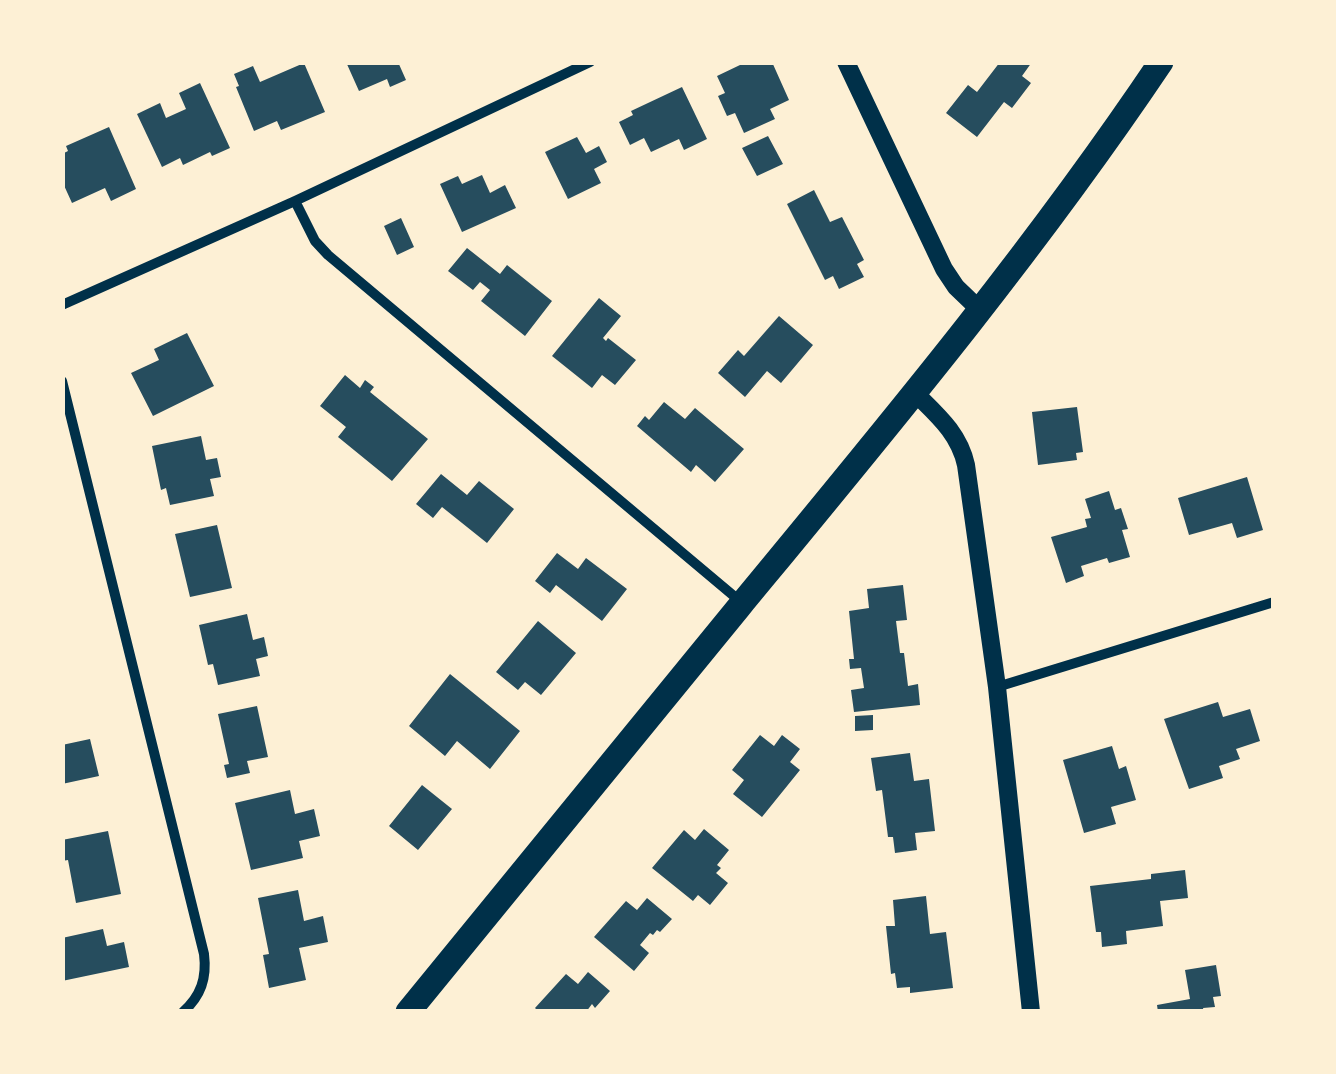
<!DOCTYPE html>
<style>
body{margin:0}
#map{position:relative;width:1336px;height:1074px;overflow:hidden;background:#fdf0d5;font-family:"Space Grotesk",sans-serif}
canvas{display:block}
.frame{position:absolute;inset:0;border:65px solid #fdf0d5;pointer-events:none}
</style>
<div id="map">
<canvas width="1336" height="1074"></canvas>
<div class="frame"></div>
</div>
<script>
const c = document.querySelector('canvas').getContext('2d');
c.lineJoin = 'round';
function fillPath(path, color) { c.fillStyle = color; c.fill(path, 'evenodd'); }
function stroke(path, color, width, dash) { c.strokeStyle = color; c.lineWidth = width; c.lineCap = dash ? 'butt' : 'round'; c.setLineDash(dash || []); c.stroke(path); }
fillPath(new Path2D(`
 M346,62H398L406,80L390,87L387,79L359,91Z
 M739,62H772L789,100L770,109L775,119L744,133L735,113L727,116L718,96L725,93L717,76L740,65Z
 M1000,62H1032L1022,76L1031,83L1012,108L1004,102L977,137L946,113L968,85L977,92Z
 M304,63L325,112L281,130L277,121L254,131L236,87L239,86L234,74L253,66L260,82Z
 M200,83L230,148L212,156L210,152L183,165L180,158L162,167L137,114L160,103L166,118L186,109L179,93Z
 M682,87L707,139L684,150L679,139L651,152L644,138L630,145L619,122L633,115L631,111Z
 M109,127L136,189L111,201L105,188L72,203L62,181V173L65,172L62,154L68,151L66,146Z
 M768,136L783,164L757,176L742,148Z
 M577,137L586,153L599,146L607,162L594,169L601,183L568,199L545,152Z
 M482,175L490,193L505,185L516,208L462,232L440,184L458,176L462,184Z
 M814,190L830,222L842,217L864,260L857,264L864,277L839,289L833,276L825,280L787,204Z
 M401,218L414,247L397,255L384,226Z
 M467,248L500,274L507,265L552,301L525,336L481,301L490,290L480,282L473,290L448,271Z
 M599,298L621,316L603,338L606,341L608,338L636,360L615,385L602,375L592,388L552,356Z
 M779,316L813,345L781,383L767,371L745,397L718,373L738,350L744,356Z
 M187,333L214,386L153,416L131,373L159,360L154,349Z
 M345,375L360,388L365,380L374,387L370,392L428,439L392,481L338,437L346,427L320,406Z
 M664,402L685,419L695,408L744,449L715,482L696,465L691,472L637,426L645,416L649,420Z
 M1077,407L1083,452L1076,453L1077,460L1038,465L1032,412Z
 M201,436L206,460L217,458L221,477L210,479L214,496L170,505L166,488L161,490L152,446Z
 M441,474L467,495L479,481L514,509L487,543L442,507L433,518L416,504Z
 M1247,477L1263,530L1237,538L1232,523L1189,535L1178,498Z
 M1109,491L1115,510L1121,508L1128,529L1122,530L1130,557L1109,563L1107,558L1081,566L1084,576L1066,583L1051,537L1087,527L1085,519L1091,518L1085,499Z
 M217,525L232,588L190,597L175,534Z
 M557,553L578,569L586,558L627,589L602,621L556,585L550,593L535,581Z
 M903,585L907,620L896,621L900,653H904L908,686L918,684L920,705L854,712L851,690L864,688L861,668L850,669L849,659H854L849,611L869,608L867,589Z
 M247,614L253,640L264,637L268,656L256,659L260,676L218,685L213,664L208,665L199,625Z
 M538,621L576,653L541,695L525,682L518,690L496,672Z
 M450,674L520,731L490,769L457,741L445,756L409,726Z
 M1218,702L1223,717L1250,709L1260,741L1236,749L1240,759L1219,766L1223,778L1189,789L1164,719Z
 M257,706L268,757L247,761L250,773L227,778L224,765L229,764L218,714Z
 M873,715V730L855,731V716Z
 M760,735L774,746L782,735L800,749L790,762L800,770L762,817L733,794L744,780L732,770Z
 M90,739L99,776L62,784V745Z
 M1112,746L1119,769L1126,766L1136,800L1111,807L1116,824L1084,833L1063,760Z
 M910,753L914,781L929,779L935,831L915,833L917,850L895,853L893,837H888L882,790L876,791L871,758Z
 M422,785L452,809L418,850L389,826Z
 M290,790L295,814L314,809L320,836L299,841L303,858L251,870L235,803Z
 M704,829L729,850L717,865L721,868L716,873L728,883L710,905L698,895L693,901L652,868L684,830L695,840Z
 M108,831L121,894L76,903L68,860L62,861V840Z
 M1185,870L1188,898L1160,901L1163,926L1126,931L1127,944L1102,947L1101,932H1096L1090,886L1151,879V874Z
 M298,890L304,921L323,916L328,942L299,948L306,980L269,988L263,955L269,954L258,898Z
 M926,896L930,934L946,932L953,988L910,993V987L897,988L895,973L891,974L886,926H895L893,900Z
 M647,898L672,919L660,932L657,930L653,935L650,933L640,945L649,953L634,971L594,937L626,901L637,910Z
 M103,929L107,946L124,942L129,967L62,981V938Z
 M1216,965L1221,996L1213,997L1215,1007L1203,1008L1204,1012H1158L1157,1005L1190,999L1185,970Z
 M588,972L610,991L595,1008L592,1004L586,1012H539L535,1008L566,974L578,984Z`), '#264d5e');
stroke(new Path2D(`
 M295,201L315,241L328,255L741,602
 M62,305L295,201L590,62
 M62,381L204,954C207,978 201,996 183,1012
 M997,687L1274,602`), '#003049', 10);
stroke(new Path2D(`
 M846,62L944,269L956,287L981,311
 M915,393C937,415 959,433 966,465L997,687L1031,1012`), '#003049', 18);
stroke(new Path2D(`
 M408,1012C518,877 628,742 739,607C885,430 1032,254 1161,62`), '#003049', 25);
</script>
